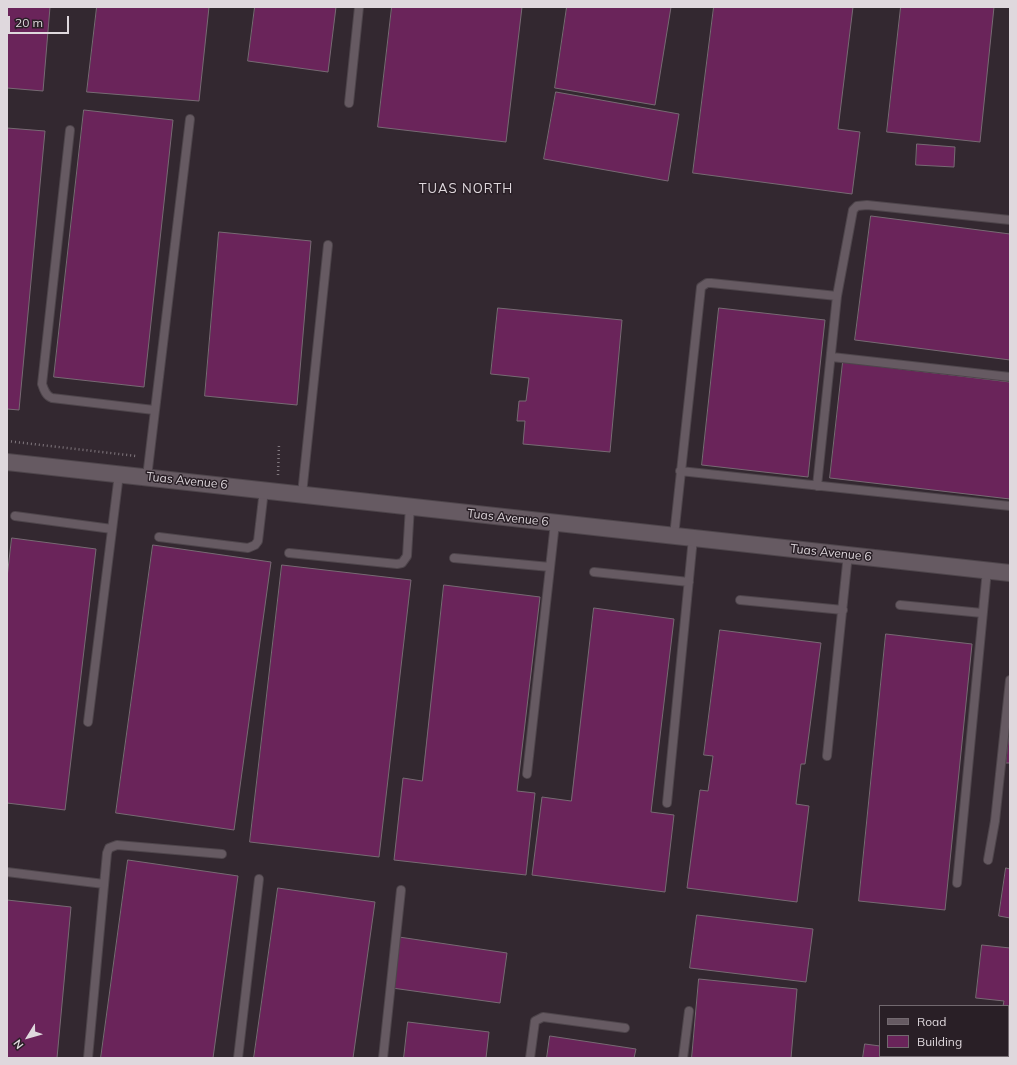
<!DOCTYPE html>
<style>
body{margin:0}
#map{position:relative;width:1017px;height:1065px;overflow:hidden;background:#332830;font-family:Mulish,sans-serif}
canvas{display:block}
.frame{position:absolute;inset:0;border:8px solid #dfd8dd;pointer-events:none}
.legend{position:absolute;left:879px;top:1005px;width:130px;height:52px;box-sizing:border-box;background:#291f26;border:1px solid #72696f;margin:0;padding:5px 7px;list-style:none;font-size:12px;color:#dfd8dd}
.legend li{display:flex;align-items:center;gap:8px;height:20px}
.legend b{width:20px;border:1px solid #72696f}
.north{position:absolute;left:8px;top:1017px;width:40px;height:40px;-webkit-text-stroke:3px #291f26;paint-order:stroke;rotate:233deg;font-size:11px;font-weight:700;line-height:16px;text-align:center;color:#dfd8dd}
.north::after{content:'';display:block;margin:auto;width:14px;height:18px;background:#dfd8dd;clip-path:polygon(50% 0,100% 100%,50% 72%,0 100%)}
.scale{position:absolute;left:8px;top:16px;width:61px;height:18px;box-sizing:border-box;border:2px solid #dfd8dd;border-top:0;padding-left:5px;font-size:12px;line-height:14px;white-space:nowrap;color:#dfd8dd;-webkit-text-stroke:3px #291f26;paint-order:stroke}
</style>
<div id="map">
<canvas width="1017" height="1065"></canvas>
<div class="frame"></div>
<ul class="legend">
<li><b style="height:5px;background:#665a62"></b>Road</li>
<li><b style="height:11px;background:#6a245a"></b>Building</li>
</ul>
<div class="north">N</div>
<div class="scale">20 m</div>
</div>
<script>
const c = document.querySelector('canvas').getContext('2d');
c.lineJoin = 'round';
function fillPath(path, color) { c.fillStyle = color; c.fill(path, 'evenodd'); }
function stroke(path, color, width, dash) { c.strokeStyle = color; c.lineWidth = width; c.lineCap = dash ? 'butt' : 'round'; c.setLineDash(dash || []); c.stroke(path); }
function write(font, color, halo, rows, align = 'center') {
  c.font = font + ' Mulish,sans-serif'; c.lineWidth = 3; c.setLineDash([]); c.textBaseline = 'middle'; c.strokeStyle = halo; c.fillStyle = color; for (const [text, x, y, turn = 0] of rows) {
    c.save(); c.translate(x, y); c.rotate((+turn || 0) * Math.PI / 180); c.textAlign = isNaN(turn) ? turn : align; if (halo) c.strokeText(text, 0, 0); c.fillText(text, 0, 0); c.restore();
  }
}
const building = new Path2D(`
 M7,7H50L43,91L7,88Z
 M97,7H209L199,101L87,92Z
 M255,7H336L328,72L248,61Z
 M392,7H522L506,142L378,127Z
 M567,7H671L655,105L555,88Z
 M714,7H853L838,129L860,132L852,194L693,173Z
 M901,7H994L980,142L887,132Z
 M556,92L679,114L668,181L544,159Z
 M84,110L173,120L144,387L54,377Z
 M7,128L45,131L19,410L7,409Z
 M917,144L955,147L954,167L916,165Z
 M871,216L1010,234V360L855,340Z
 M219,232L311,241L297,405L205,396Z
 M498,308L622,320L610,452L523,444L525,421H517L519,401H526L529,378L491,374Z
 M719,308L825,320L808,477L702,465Z
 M843,362L1010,382V499L830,478Z
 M12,538L96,549L65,810L7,803V578Z
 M153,545L271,562L234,830L116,813Z
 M282,565L411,580L379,857L250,842Z
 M444,585L540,597L517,791L535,793L526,875L394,860L403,778L422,781Z
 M594,608L674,619L651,812L674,815L665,892L532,875L542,797L571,801Z
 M720,630L821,643L805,764H801L796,804L809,806L797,902L687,888L700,790L708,791L713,756L704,755Z
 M886,634L972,644L945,910L859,901Z
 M1010,725V763H1006Z
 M128,860L238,876L213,1058H101Z
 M1006,868L1010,869V918L999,916Z
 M278,888L375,902L353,1058H254Z
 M7,900L71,907L57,1058H7Z
 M697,915L813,929L806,982L690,968Z
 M399,937L507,953L500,1003L392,988Z
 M982,945L1010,948V1058H996L997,1056H1008V1006H1003L1004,1001L976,998Z
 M699,979L797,989L791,1058H692Z
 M408,1022L489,1032L486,1058H404Z
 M550,1036L636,1049L634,1058H547Z
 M865,1044L880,1046V1056H932V1058H863Z`);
fillPath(building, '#6a245a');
stroke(building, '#776a73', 1);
const lane = new Path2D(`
 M349,103L359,7
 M70,130L42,384C44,390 46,396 52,398L154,410
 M832,357L1010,377
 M680,471L1010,506
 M147,477L190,119
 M817,486L837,296L853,210L857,206L867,205L1010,220
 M302,494L328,245
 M15,516L112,529
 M674,536L701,287L707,283H711L837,296
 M159,537L248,548L255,545L258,541L264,490
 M289,553L397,564L402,563L407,556L410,506
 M454,558L550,567
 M594,572L689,582
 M740,600L843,610
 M900,605L982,613
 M88,722L119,474
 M827,756L848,554
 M527,774L555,523
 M667,803L693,538
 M988,860L995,821L1010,680
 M7,872L104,884
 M957,883L987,570
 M88,1058L107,853L109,848L117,845L222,854
 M238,1058L259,879
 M383,1058L401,890
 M530,1058L535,1021L543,1017L625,1028
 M683,1058L689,1011
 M979,1058V1056`);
const street = new Path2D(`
 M7,462L1010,573`);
stroke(lane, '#4e454b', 10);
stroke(street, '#4e454b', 18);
stroke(new Path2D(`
 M7,441L136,456
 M278,475L279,444`), '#81787e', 2.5, [1, 3]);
stroke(lane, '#665a62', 8);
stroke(street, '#665a62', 16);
write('12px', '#dfd8dd', '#291f26', [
 ["Tuas Avenue 6",187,481,6],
 ["Tuas Avenue 6",508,518,6],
 ["Tuas Avenue 6",831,553,6]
]);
c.letterSpacing = '1px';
write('13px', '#dfd8dd', '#291f26', [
 ["TUAS NORTH",466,189]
]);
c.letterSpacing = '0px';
</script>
